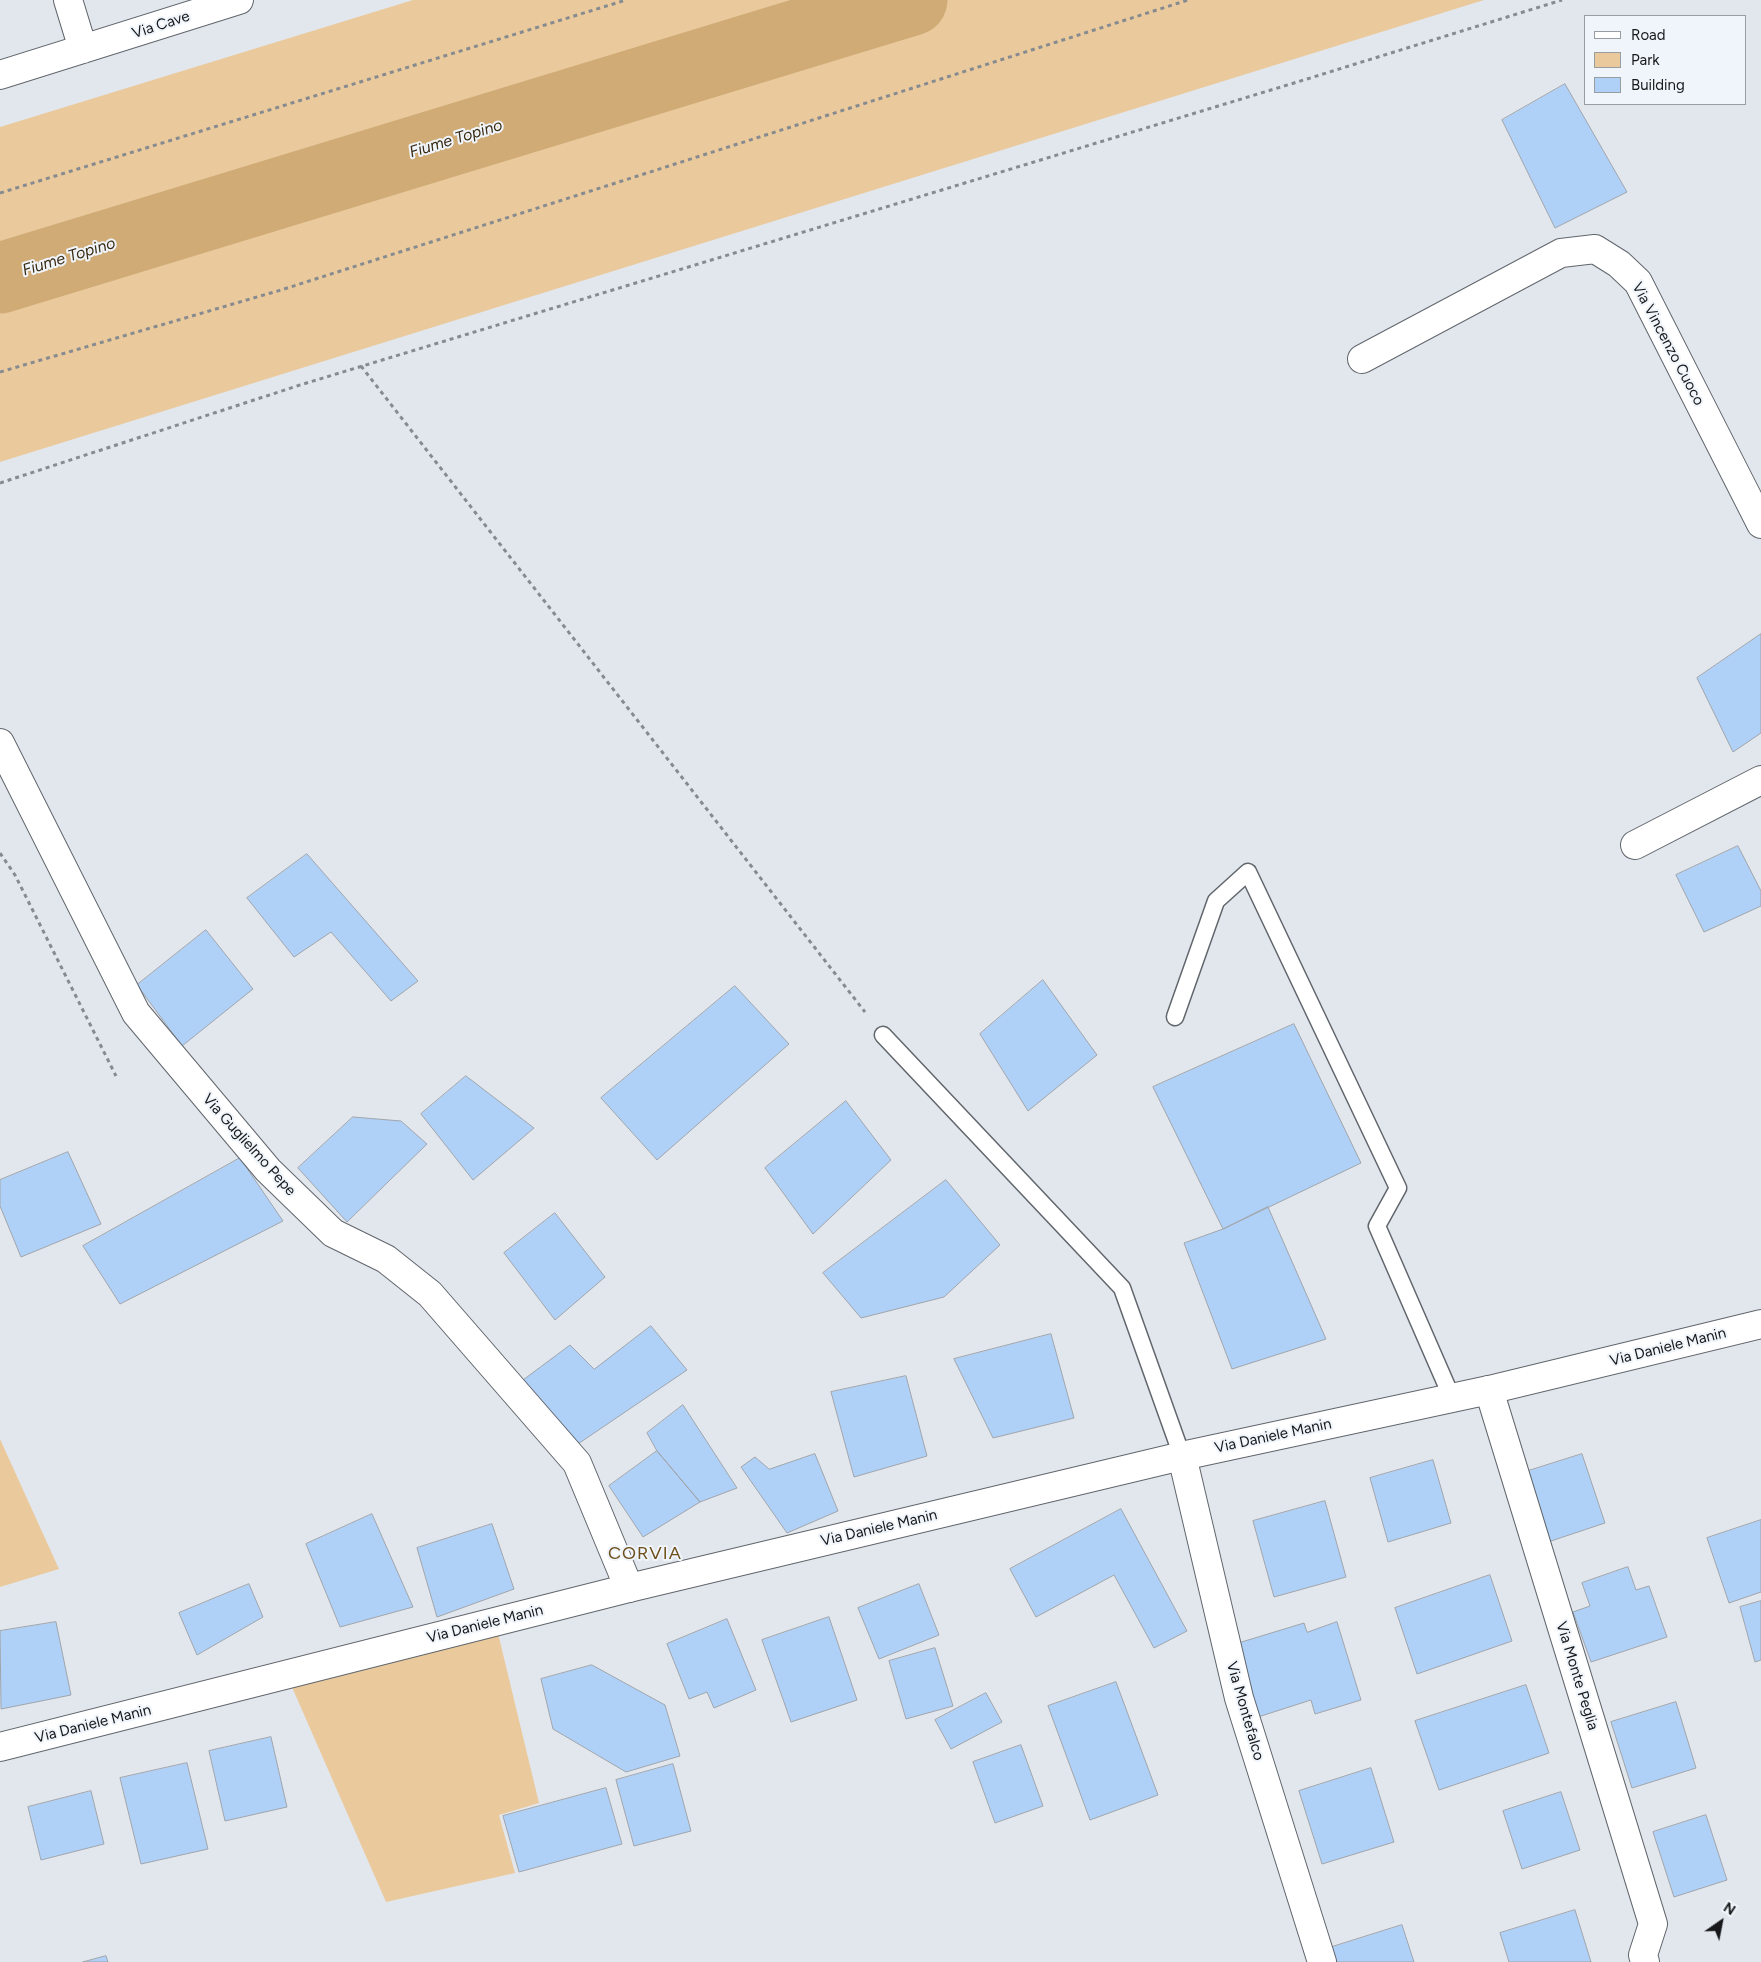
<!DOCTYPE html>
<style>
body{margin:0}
#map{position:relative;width:1761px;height:1962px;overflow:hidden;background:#e2e7ee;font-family:Figtree,sans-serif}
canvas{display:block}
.legend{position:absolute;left:1584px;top:15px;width:162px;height:90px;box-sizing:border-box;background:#eff5fb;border:1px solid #989da1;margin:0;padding:6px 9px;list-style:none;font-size:15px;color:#16181a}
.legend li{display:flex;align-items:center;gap:10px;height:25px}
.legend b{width:25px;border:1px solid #989da1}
.north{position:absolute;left:1696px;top:1897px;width:50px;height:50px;-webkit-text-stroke:4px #eff5fb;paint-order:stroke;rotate:33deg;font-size:14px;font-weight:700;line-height:20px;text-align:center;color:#16181a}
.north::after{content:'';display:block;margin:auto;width:18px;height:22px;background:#16181a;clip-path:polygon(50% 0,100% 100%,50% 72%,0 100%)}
</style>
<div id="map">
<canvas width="1761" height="1962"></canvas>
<ul class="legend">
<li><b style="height:6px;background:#fff"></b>Road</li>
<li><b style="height:14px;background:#eaca9d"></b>Park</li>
<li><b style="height:14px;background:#afd0f7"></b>Building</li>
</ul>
<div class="north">N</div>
</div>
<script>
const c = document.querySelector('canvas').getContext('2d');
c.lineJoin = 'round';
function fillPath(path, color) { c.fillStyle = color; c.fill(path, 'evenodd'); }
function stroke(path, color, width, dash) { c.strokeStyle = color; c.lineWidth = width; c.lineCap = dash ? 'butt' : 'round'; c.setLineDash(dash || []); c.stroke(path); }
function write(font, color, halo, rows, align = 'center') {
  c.font = font + ' Figtree,sans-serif'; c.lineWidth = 4; c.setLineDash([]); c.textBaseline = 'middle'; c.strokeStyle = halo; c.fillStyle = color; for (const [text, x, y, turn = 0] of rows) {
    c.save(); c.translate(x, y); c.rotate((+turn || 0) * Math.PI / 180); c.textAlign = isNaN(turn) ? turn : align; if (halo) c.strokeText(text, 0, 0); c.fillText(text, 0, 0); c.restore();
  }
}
fillPath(new Path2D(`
 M413,0H1484L0,462V127Z
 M0,1439L59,1569L0,1587Z
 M496,1625L539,1803L499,1815L515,1873L386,1902L288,1678Z`), '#eaca9d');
stroke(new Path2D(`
 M0,278L912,0`), '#d0ab76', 71);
const building = new Path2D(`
 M1565,84L1627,192L1555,228L1502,120Z
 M1761,634V733L1733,752L1697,678Z
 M1738,846L1761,891V906L1704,932L1676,875Z
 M307,854L418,981L391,1001L331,932L294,957L247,898Z
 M206,930L253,989L182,1046L137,985Z
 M1043,980L1097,1055L1028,1111L980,1034Z
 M735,986L789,1044L657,1160L601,1098Z
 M1294,1024L1361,1163L1223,1229L1153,1087Z
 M466,1076L534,1128L473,1180L421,1114Z
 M846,1101L891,1160L813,1234L765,1168Z
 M353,1117L401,1121L427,1144L347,1222L298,1168Z
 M68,1152L101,1224L21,1257L0,1206V1180Z
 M240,1158L283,1221L120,1304L83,1246Z
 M946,1180L1000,1245L944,1297L861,1318L823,1273Z
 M1268,1207L1326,1339L1232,1369L1184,1243L1223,1229Z
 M555,1213L605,1277L555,1320L504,1253Z
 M651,1326L687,1370L575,1446L523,1380L570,1345L594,1369Z
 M1051,1334L1074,1418L993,1438L954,1359Z
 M906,1376L927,1456L854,1477L831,1392Z
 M683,1405L737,1488L700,1502L657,1451L647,1433Z
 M657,1451L700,1502L643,1537L609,1486Z
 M815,1454L838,1511L787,1533L741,1467L755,1457L769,1469Z
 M1582,1454L1605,1523L1548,1542L1525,1472Z
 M1433,1460L1451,1523L1388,1542L1370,1478Z
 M1325,1501L1346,1577L1274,1597L1253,1521Z
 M1121,1509L1187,1631L1154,1648L1114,1575L1036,1617L1010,1569Z
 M372,1514L413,1607L340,1627L306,1544Z
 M1761,1520V1592L1729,1603L1707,1538Z
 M492,1524L514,1589L437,1617L417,1548Z
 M1628,1567L1636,1590L1649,1586L1667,1637L1591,1662L1573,1612L1590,1606L1582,1583Z
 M1490,1575L1512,1641L1417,1674L1395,1608Z
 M249,1584L263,1617L197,1655L179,1613Z
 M919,1584L939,1635L879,1659L858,1608Z
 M1761,1601V1660L1755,1662L1740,1607Z
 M829,1617L857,1700L791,1722L762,1640Z
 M727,1619L756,1690L714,1708L707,1692L689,1699L667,1644Z
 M56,1622L71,1695L1,1709L0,1631Z
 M1337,1622L1361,1700L1315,1714L1311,1700L1258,1717L1235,1644L1304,1623L1307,1632Z
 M935,1648L953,1706L906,1719L889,1661Z
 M592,1665L665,1705L680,1756L626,1772L553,1729L541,1679Z
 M1116,1682L1158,1795L1090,1820L1048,1706Z
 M1526,1685L1549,1753L1439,1790L1415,1721Z
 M986,1693L1002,1722L951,1749L935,1720Z
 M1676,1702L1696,1768L1632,1788L1611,1722Z
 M271,1737L287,1807L225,1821L209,1751Z
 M1021,1745L1043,1806L995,1823L973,1762Z
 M187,1763L208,1849L141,1864L120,1778Z
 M673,1764L691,1831L634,1846L616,1780Z
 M1371,1768L1394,1842L1322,1864L1299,1791Z
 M606,1788L622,1844L519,1872L503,1816Z
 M91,1791L104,1844L41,1860L28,1807Z
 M1561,1792L1580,1850L1522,1869L1503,1811Z
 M1706,1815L1727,1880L1674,1897L1653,1832Z
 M1575,1910L1591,1962H1509L1500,1933Z
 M1402,1925L1414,1962H1337L1332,1947Z
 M106,1956L108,1962H83Z`);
fillPath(building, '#afd0f7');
stroke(building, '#a0a5ab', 1);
const service = new Path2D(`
 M1175,1017L1216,901L1248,872L1398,1188L1377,1226L1452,1398
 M883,1035L1122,1288L1182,1456`);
const minor = new Path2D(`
 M68,0L83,49
 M0,75L239,0
 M1362,359L1561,253L1595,249L1619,264L1638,282L1761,524
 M0,743L136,1013L268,1170L333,1233L386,1259L430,1294L577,1463L629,1588
 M1635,845L1761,780
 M1489,1390L1653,1924L1643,1955L1645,1962
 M1182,1456L1239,1698L1322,1962`);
const tertiary = new Path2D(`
 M0,1747L629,1588L1182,1456L1489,1390L1761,1324`);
stroke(service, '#61666c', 19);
stroke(minor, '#61666c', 30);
stroke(tertiary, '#61666c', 30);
stroke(new Path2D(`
 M0,193L626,0
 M361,366L865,1012
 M0,372L281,290L1188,0
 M0,483L300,385L1294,83L1562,0
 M0,853L15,875L116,1076`), '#878b8f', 3, [4, 4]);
stroke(service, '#fff', 16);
stroke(minor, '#fff', 28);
stroke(tertiary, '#fff', 28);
write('15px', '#16181a', '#eff5fb', [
 ["Via Cave",161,25,-18],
 ["Via Vincenzo Cuoco",1668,344,62],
 ["Via Guglielmo Pepe",249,1145,48],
 ["Via Daniele Manin",1668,1347,-14],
 ["Via Daniele Manin",1273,1436,-12],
 ["Via Daniele Manin",879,1528,-13],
 ["Via Daniele Manin",485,1624,-14],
 ["Via Monte Peglia",1577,1676,73],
 ["Via Montefalco",1245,1711,74],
 ["Via Daniele Manin",93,1724,-14]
]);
write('italic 16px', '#3b2b12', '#eff5fb', [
 ["Fiume Topino",456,139,-17],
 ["Fiume Topino",69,257,-17]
]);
c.letterSpacing = '1px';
write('18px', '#6e4e19', '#eff5fb', [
 ["CORVIA",645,1554]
]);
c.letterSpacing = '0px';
</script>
